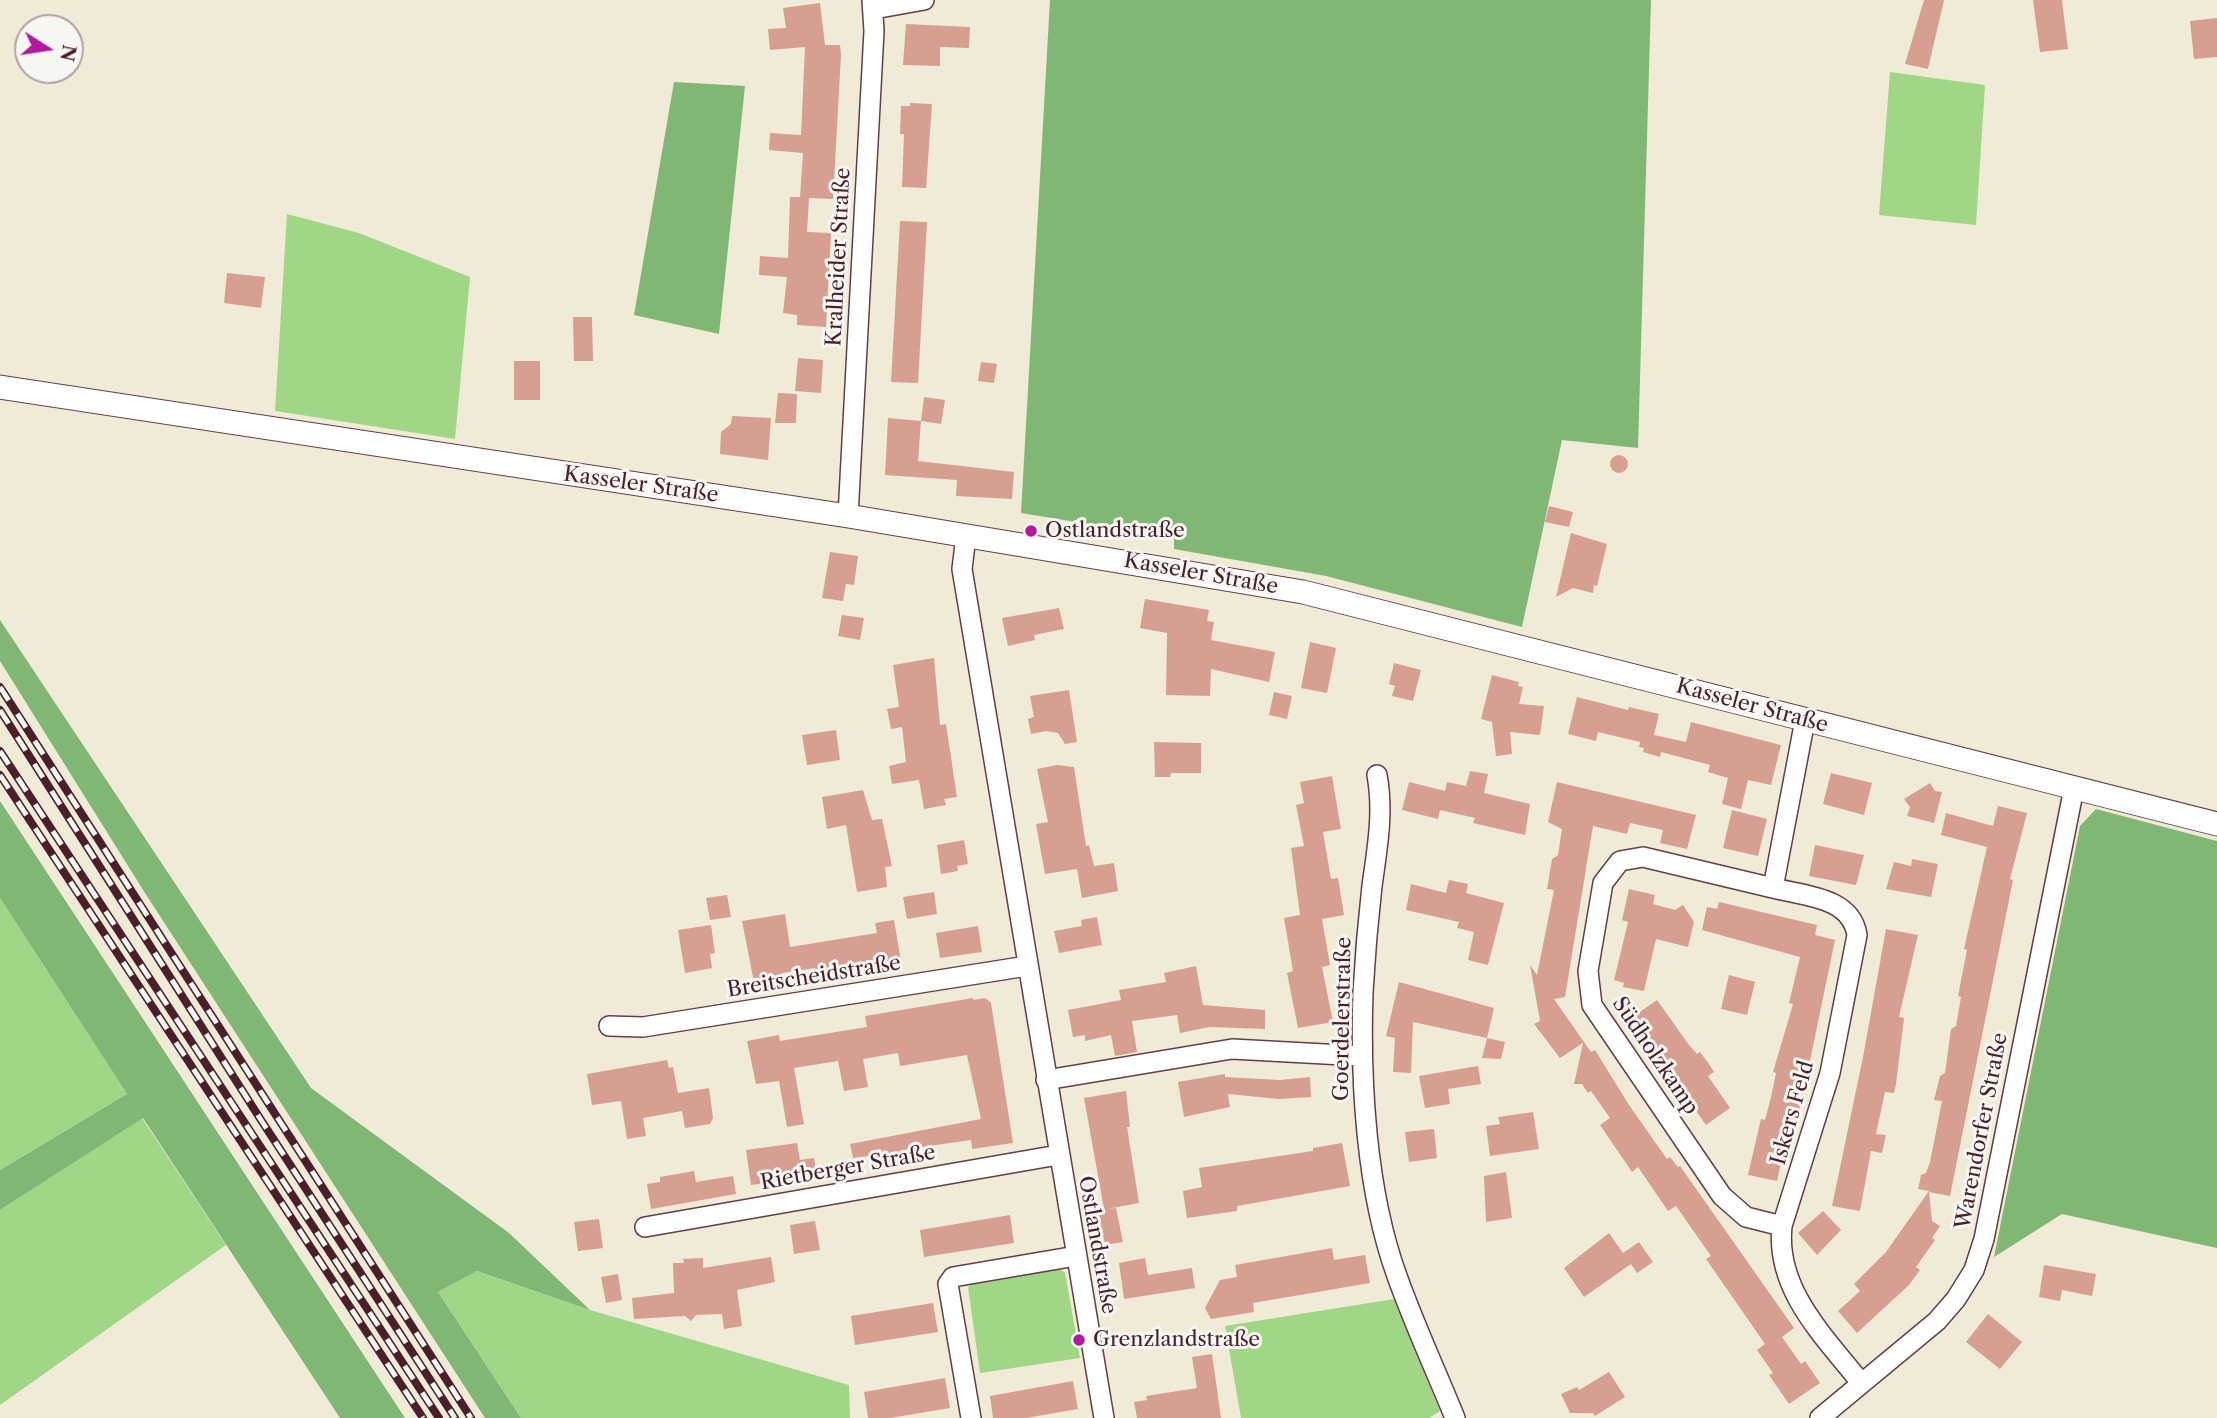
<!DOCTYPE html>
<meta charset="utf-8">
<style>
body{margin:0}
#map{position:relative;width:2217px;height:1418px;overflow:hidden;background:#f0ebd7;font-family:"Libre Caslon Text",serif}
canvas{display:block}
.north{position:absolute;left:14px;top:14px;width:70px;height:70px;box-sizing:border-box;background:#f6f6f2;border:2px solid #b1a0a2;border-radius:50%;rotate:102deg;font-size:19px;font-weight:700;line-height:28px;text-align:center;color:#4a1f2b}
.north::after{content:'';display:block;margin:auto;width:24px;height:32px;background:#b5179e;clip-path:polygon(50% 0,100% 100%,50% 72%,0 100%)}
</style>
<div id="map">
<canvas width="2217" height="1418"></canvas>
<div class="north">N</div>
</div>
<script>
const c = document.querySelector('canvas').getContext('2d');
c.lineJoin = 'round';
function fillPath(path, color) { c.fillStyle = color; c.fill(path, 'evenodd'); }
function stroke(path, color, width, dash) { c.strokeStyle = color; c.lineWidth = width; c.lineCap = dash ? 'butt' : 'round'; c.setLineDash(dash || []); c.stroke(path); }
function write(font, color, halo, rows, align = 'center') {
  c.font = font + ' "Libre Caslon Text",serif'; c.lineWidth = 6; c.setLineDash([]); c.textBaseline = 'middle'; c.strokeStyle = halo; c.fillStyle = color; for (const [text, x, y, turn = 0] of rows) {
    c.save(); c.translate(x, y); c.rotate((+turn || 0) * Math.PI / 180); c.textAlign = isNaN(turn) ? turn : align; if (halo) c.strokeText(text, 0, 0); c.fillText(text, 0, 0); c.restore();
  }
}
fillPath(new Path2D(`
 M1890,72L1985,85L1976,225L1879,215Z
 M287,214L359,233L470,277L455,439L275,411Z
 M0,898L127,1094L0,1170Z
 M142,1118L226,1245L0,1405V1210Z
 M1055,1268L1065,1272L1080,1358L980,1373L968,1287L973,1282Z
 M477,1271L590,1310L849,1385L850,1418H521L438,1292Z
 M1394,1299L1440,1411L1429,1418H1241L1225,1326Z`), '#a2d687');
fillPath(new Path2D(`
 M1050,0H1651L1638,448L1562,440L1522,627L1326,576L1174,549V538L1021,513Z
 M674,82L745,86L719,334L634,315Z
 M0,620L311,1088L509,1233L590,1310L477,1271L438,1292L521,1418H485L145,893L0,661Z
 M0,801L405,1418H340L143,1118L0,1210V1170L127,1094L0,898Z
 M2096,809L2217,841V1248L2062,1214L1994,1257L2080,826Z`), '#81b774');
fillPath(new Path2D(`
 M1924,0H1944L1928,69L1905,64Z
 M2033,0H2062L2068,49L2040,52Z
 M820,3L825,45H840L841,55L833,199L809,198L807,232L831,233L826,327L797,325V315L783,313L787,277L759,275L760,256L788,258L790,197H800L803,153L769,150L770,133L801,135L805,47L770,50L768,29L786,28L783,8Z
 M2217,18V57L2194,59L2190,21Z
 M906,24L970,27L969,48L940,47V66L903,65Z
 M910,103L932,104L926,188L902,187L904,134H900L901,106H910Z
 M900,221L927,222L918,383L891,382Z
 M227,273L265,277L261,308L224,303Z
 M573,317H592L593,361H574Z
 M798,358L823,360L821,393L795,391Z
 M514,361H540V400H514Z
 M981,362L997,364L994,383L978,381Z
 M778,393L797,394L796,423H775Z
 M924,397L945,400L941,424L921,421Z
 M732,416L771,418L768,460L720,454L721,432L731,424Z
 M888,418L921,421L918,461L1014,472L1012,499L956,496L957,480L885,475Z
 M1610 464a9 9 0 1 1 18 0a9 9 0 1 1-18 0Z
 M1549,506L1573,512L1569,527L1545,522Z
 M1571,533L1607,544L1597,586L1594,585L1593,593L1573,588L1556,597Z
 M830,552L858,556L854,585L846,584L843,601L822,598Z
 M1145,599L1209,610L1207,621L1214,622L1211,640L1275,652L1269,682L1211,669L1210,696L1166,695L1167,633L1140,628Z
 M1059,608L1064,629L1034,635L1035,640L1008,646L1002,618Z
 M842,615L864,618L860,640L838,636Z
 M1310,642L1336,648L1327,693L1301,688Z
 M934,658L940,725L946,724L957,797L944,799L946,805L924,809L919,780L892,784L889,766L906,762L902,727L891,729L887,709L899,707L893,665Z
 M1394,663L1421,670L1413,701L1392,696L1395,686L1389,684Z
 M1492,675L1519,682L1518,686L1523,687L1519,704L1544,706L1540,735L1510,732L1512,754L1496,756L1492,722L1481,719Z
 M1069,690L1077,742L1065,744L1058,733L1046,731L1031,734L1028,719L1034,717L1030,696Z
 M1274,692L1292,696L1287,719L1269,715Z
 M1577,697L1628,710L1629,707L1659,714L1654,735L1686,742L1691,722L1781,745L1771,785L1748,780L1741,809L1722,804L1728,778L1708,772L1710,765L1661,752L1660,757L1643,752L1644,748L1639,747L1640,742L1598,732L1596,741L1568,734Z
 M836,730L840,760L807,765L802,735Z
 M1154,742L1201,743V773H1171L1170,777H1155Z
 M1057,765L1074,767L1086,846L1089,845L1094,866L1114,863L1118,891L1082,898L1077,869L1045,874L1036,824L1048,822L1037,769Z
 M1470,771L1488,774L1484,793L1530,804L1525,835L1473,823L1475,818L1440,810L1438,819L1402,810L1409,782L1445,791L1447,782L1466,786Z
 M1831,773L1872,783L1864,815L1823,804Z
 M1332,776L1341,829L1323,832L1331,879L1338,878L1344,915L1322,919L1330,965L1322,967L1333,1022L1298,1028L1287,973L1293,971L1284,918L1300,915L1291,848L1304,846L1296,805L1304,803L1300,782Z
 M1557,782L1696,815L1687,849L1660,843L1663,830L1630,823L1627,834L1593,826L1565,997L1554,999L1591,1052L1595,1050L1629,1105L1667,1159L1670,1157L1678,1167L1680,1166L1794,1328L1782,1337L1801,1364L1805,1361L1820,1383L1789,1404L1769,1375L1773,1373L1757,1350L1765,1344L1706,1259L1711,1256L1676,1206L1668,1211L1638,1167L1632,1172L1600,1125L1610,1118L1591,1091L1588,1093L1582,1084H1574L1583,1043L1560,1058L1534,1024L1540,1021L1530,965L1537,975L1554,890L1547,889L1552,859L1558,855L1562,829L1548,822Z
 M1930,783L1935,791L1942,792L1934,823L1907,816L1910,807L1904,799Z
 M863,790L872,820L882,819L892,866L885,867L887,887L857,892L846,825L827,829L822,797Z
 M1998,806L2027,813L2010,879L2013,880L1950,1196L1929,1192L1932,1221L1940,1226L1932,1238L1935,1240L1916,1267L1920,1270L1909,1285L1857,1333L1838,1311L1860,1291L1854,1284L1886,1252L1929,1191L1918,1189L1921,1175L1926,1173L1930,1162L1942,1101L1934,1100L1940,1076L1945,1073L1951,1029L1956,1026L1961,997L1958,996L1967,950L1964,949L1987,847L1941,835L1946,813L1993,826Z
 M1732,810L1767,819L1758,856L1723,848Z
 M964,840L968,864L957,866L958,871L941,874L937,845Z
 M1815,845L1864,855L1856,885L1809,876Z
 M1912,859L1938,864L1931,897L1886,889L1894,862L1911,866Z
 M1449,880L1468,884L1466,893L1504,903L1488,965L1468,960L1474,932L1457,928L1459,922L1406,910L1411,884L1446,893Z
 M1629,889L1655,895L1653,904L1675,910L1683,905L1694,922L1688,947L1656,939L1644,991L1623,987L1624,983L1614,980L1628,922L1622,920Z
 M934,892L937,914L907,919L903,897Z
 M727,895L731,917L710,920L706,898Z
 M1719,902L1817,925L1815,935L1835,940L1801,1104L1794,1128L1789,1127L1777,1181L1748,1175L1761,1119L1765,1120L1771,1097L1776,1073L1773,1072L1793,1004L1789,1003L1800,957L1702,930L1707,907L1717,909Z
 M785,914L790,947L877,933L875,923L894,920L901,961L817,973L815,968L782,973L783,977L754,982L742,921Z
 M1097,917L1102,945L1059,953L1054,931L1082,926L1081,920Z
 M711,925L715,953L710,954L712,968L685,973L678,930Z
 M978,926L982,952L940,958L936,933Z
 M1886,929L1918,935L1899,1017L1904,1018L1896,1084L1894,1093L1885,1092L1876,1134L1886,1135L1882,1153L1871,1151L1860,1211L1832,1206L1863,1057Z
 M1196,966L1203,1005L1265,1010V1029L1210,1027L1180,1033L1177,1015L1132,1021L1137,1052L1115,1056L1111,1035L1085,1041V1035L1073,1037L1068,1010L1121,1000L1119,990L1166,982L1164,973Z
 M1729,975L1755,982L1747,1015L1721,1009Z
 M1399,982L1494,1008L1487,1038L1413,1022L1411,1073L1393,1072L1395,1038L1386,1036Z
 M973,998V1000L985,998L991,1003L1013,1143L972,1149L971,1140L922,1147L899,1151L901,1159L872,1165L870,1156L853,1158L850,1144L981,1119L967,1055L900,1066L898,1053L863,1059L868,1087L844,1091L838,1061L794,1068L804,1124L787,1127L779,1081L756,1084L747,1041L779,1035L780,1041L867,1027L865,1016Z
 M1657,1000L1689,1045L1697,1054L1700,1052L1709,1064L1714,1072L1708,1076L1730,1108L1706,1125L1631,1018Z
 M1487,1038L1505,1042L1501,1059L1482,1058Z
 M667,1060L669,1068L673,1067L678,1093L709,1088L713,1118L710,1124L685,1128L682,1111L643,1118L646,1136L627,1139L621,1101L592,1105L587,1074Z
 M1478,1066L1481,1084L1448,1089L1450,1104L1425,1108L1419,1076Z
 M1225,1074V1077L1280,1080L1310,1077L1311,1097L1279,1099L1228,1094L1230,1107L1184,1117L1178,1082Z
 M1126,1091L1130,1127H1127L1139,1203L1107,1209L1116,1208L1123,1242L1105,1245L1098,1210L1104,1209L1084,1098Z
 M1533,1112L1539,1149L1490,1156L1486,1126L1500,1124L1498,1117Z
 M1434,1129L1437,1158L1409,1162L1405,1132Z
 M797,1143L800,1160L814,1158L817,1176L751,1185L746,1150Z
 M1342,1143L1350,1186L1237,1206V1211L1187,1218L1183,1191L1202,1187L1199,1168L1313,1151V1148Z
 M694,1171L696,1182L733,1176L736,1194L651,1209L647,1184L660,1182V1177Z
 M1506,1172L1512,1218L1486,1222L1484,1176Z
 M1823,1211L1841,1230L1817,1255L1798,1233Z
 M1010,1215L1014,1243L924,1257L920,1230Z
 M599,1219L603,1248L578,1251L574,1222Z
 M815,1221L820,1250L794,1254L790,1225Z
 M1609,1233L1623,1253L1639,1242L1653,1262L1637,1273L1624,1254L1631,1264L1584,1297L1564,1268Z
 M1332,1248L1334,1260L1365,1255L1370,1283L1253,1303L1254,1312L1211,1319L1205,1308L1220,1280L1237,1277L1235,1265Z
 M771,1257L775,1282L737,1290L742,1326L724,1329L722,1314L696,1315L691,1321L685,1316L634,1319L632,1298L674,1293L673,1263H684L683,1259L703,1258V1268Z
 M1145,1258L1148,1275L1192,1268L1195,1288L1124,1299L1119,1263Z
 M2044,1265L2096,1274L2092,1296L2062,1290L2060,1301L2039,1297Z
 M618,1274L622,1300L606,1303L601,1277Z
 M933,1303L938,1332L855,1345L851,1316Z
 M1988,1314L2022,1342L2000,1369L1966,1342Z
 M1212,1354L1221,1418H1137L1134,1402L1147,1400L1146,1396L1197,1388L1192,1357Z
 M1609,1372L1625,1397L1595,1416L1593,1413H1570L1561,1394L1577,1387L1579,1390Z
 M945,1378L950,1408L890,1418H868L864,1392Z
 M1073,1381L1078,1409L1026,1418H993L990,1396Z`), '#d79f91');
const minor = new Path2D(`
 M874,9L924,0
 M848,516L874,31L872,0
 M966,536L962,569L1104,1418
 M1377,775C1384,813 1377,849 1372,886C1368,921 1365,956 1363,992C1360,1081 1366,1191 1397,1276C1414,1324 1436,1371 1455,1418
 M1773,888C1805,896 1851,897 1857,935L1830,1073L1782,1226C1775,1290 1825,1337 1861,1383
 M609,1026L643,1027L1027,966
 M1046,1080L1232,1049L1362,1056
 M1782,1226L1746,1217L1722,1196L1592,1005L1588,971L1603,883L1620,861L1643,857L1773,888L1805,720
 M645,1227L1058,1155
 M971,1418L948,1284L953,1277L1076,1256
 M1820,1418L1937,1321L1956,1299L1974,1270L1984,1239L2074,788`);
const tertiary = new Path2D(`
 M0,387L848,516L1303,592L2217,824`);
stroke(minor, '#633e45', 22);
stroke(tertiary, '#633e45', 25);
stroke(minor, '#fff', 19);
stroke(tertiary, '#fff', 23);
const rail = new Path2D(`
 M0,687L471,1418
 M0,710L261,1120L455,1418
 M0,751L439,1418
 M0,775L423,1418`);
stroke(rail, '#4a1f2b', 8);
stroke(rail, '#f6f6f2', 5, [16]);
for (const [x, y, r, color] of [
 [1031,531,7,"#b5179e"],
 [1079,1340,7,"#b5179e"]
]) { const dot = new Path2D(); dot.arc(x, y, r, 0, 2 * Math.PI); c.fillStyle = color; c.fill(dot); stroke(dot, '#f6f6f2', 2.5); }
write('21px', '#4a1f2b', '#f6f6f2', [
 ["Kralheider Straße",839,257,-87],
 ["Kasseler Straße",641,485,8],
 ["Kasseler Straße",1201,574,10],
 ["Kasseler Straße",1752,706,15],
 ["Breitscheidstraße",814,977,-9],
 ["Goerdelerstraße",1343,1019,-89],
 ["Südholzkamp",1655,1056,56],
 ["Iskers Feld",1793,1113,-74],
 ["Warendorfer Straße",1982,1131,-79],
 ["Rietberger Straße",848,1168,-10],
 ["Ostlandstraße",1097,1245,80]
]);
write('21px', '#4a1f2b', '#f6f6f2', [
 ["Ostlandstraße",1045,531],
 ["Grenzlandstraße",1093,1340]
], 'left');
</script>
